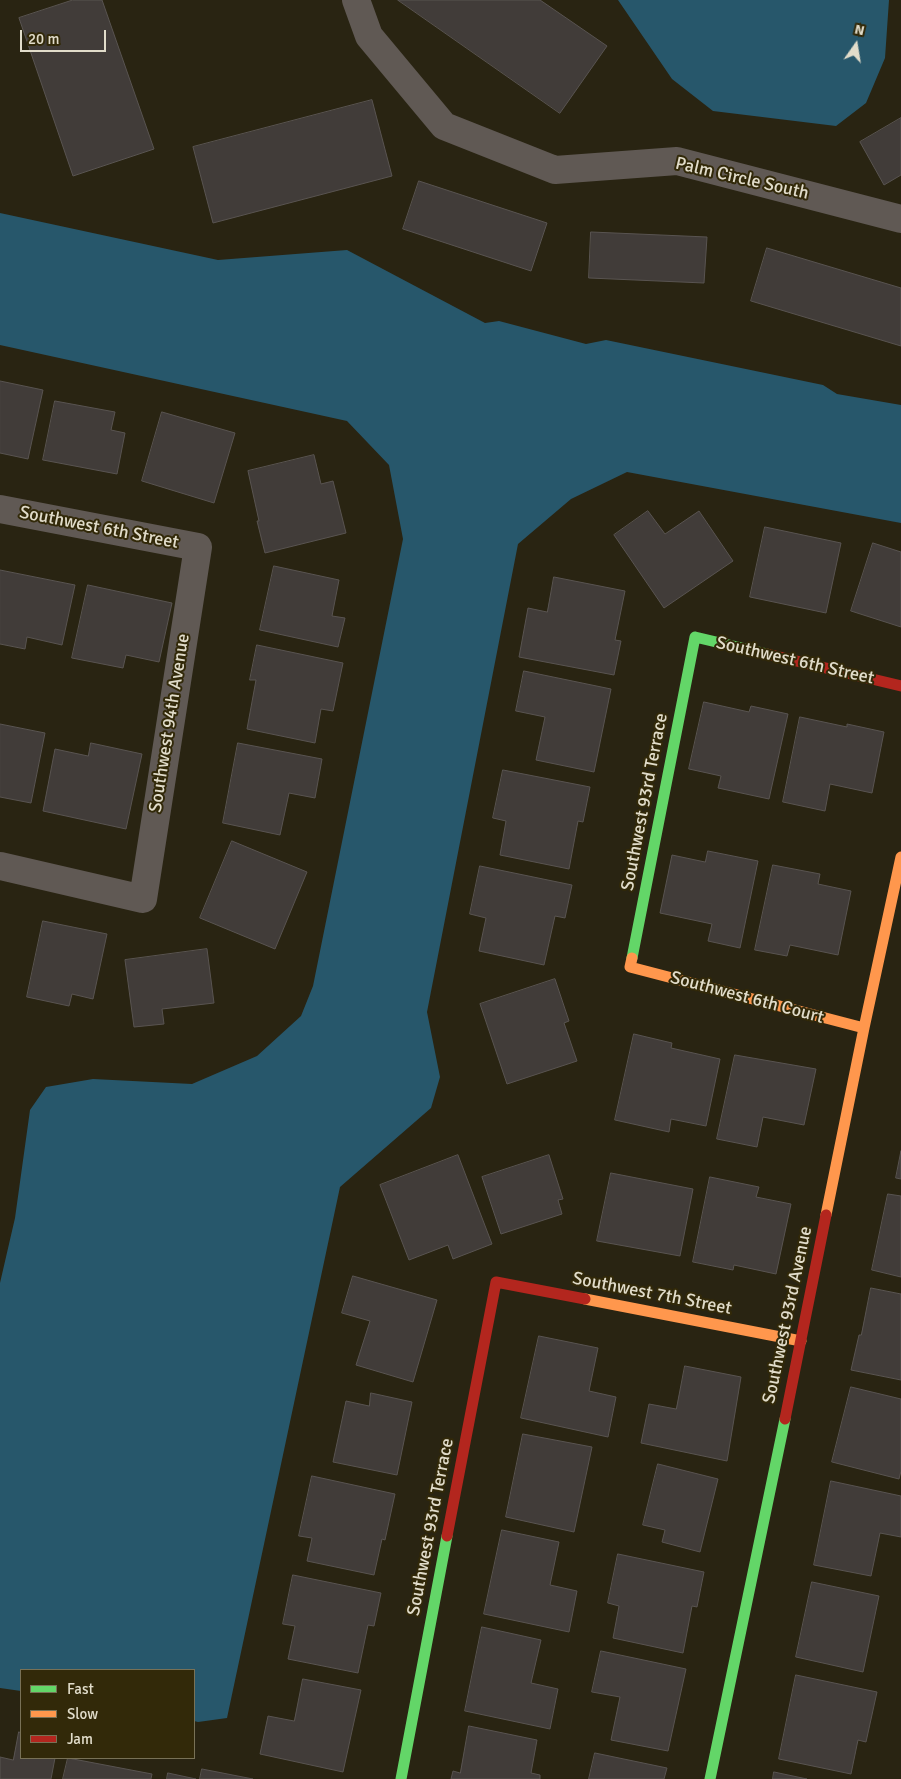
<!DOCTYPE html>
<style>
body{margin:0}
#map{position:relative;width:901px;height:1779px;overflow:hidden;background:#292412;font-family:Signika,sans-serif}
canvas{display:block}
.legend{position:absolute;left:20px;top:1669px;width:175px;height:90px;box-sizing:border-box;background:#322909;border:1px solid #787156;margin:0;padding:6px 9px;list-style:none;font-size:15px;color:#e1dcca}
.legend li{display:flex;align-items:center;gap:10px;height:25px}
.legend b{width:25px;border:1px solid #787156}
.north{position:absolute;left:831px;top:20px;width:50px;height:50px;-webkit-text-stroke:4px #322909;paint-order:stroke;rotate:13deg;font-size:14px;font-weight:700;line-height:20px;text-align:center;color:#e1dcca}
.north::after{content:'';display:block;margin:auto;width:18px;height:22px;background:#e1dcca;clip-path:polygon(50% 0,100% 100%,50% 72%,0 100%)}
.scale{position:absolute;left:20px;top:30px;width:86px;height:22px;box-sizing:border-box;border:2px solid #e1dcca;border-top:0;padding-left:6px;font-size:15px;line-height:18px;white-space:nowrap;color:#e1dcca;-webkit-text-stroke:4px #322909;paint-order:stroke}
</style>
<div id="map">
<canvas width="901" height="1779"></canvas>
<ul class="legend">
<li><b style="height:6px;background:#63d668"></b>Fast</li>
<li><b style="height:6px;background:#ff974d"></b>Slow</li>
<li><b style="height:6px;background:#b3261e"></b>Jam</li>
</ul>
<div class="north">N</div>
<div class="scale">20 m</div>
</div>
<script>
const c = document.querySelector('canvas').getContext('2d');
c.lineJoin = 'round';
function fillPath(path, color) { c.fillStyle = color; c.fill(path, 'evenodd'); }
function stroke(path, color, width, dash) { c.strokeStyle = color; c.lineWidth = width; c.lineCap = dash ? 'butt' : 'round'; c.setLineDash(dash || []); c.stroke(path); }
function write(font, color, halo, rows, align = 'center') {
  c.font = font + ' Signika,sans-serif'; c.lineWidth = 4; c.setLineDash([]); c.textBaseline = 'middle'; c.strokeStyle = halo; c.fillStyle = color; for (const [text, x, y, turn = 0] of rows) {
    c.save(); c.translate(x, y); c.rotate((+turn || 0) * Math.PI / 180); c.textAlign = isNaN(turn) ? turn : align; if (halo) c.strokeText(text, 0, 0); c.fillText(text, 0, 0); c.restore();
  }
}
fillPath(new Path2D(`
 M618,0H889L885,58L866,103L836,126L713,111L672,79Z
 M0,213L218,260L347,250L485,323L499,321L586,344L606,340L823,385L837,394L901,405V523L627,472L571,499L518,544L427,1012L440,1077L431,1108L340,1187L227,1718L198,1722L194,1721V1670H21V1691L0,1688V1283L15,1218L30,1110L46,1087L93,1079L192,1084L257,1056L301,1016L313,986L403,539L389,465L347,421L0,345Z`), '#27576b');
const building = new Path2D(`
 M73,0H102L154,149L73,176L19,18Z
 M398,0H540L607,46L560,113Z
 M372,100L392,176L213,223L193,147Z
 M901,118V175L884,185L860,142Z
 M419,181L547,223L531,271L403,229Z
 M591,232L707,237L704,283L589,278Z
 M767,248L901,288V346L751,301Z
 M0,381L43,390L28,459L0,453Z
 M55,401L115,412L111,430L125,433L117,474L43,460Z
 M162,412L235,433L214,503L142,481Z
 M314,455L321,484L333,481L346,533L265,553L257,521H259L248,471Z
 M648,511L665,534L699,511L733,561L664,608L614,535Z
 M765,527L841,543L826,613L750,597Z
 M873,543L901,552V627L851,611Z
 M274,566L339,580L332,616L345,618L338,647L260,630Z
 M0,570L75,585L62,645L27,637L25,649L0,644Z
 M554,577L625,591L615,640L621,641L614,675L519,657L528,608L547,612Z
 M88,585L172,603L159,662L126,655L123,668L72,658Z
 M257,645L343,663L333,711L321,709L315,743L247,729L256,680H250Z
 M524,671L611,689L594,772L536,760L545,717L516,711Z
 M704,702L749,712L751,706L788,714L769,799L718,788L721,776L689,769Z
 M800,717L847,727V724L884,732L872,793L830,784L825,811L783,802Z
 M0,724L45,733L31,803L0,797Z
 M91,743L142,754L126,829L43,811L55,749L88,756Z
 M238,743L322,759L315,798L289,793L280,835L223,823Z
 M503,770L590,787L583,822L578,821L569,869L500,855L506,821L493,818Z
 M232,841L307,872L275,949L200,918Z
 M708,851L758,861L740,948L708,941L712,924L660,913L672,855L705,862Z
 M773,865L820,874L818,884L851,891L838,955L790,945L787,956L755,950Z
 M480,866L572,885L565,918L555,916L544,965L479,951L486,918L470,914Z
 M43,921L107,934L93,999L72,994L69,1006L27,997Z
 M207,949L214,1003L162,1009L164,1024L134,1027L125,960Z
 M555,979L569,1021L564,1023L577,1061L507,1084L480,1004Z
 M634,1034L672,1043L671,1048L720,1059L706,1126L671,1119L669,1132L615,1120Z
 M735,1055L816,1069L804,1125L763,1117L757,1147L717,1139Z
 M901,1151V1179L896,1178Z
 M458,1155L492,1244L453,1259L448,1245L409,1260L380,1185Z
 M549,1155L563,1199L558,1200L562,1214L501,1234L482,1177Z
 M611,1173L693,1189L680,1256L597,1241Z
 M710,1177L759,1187L756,1197L791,1204L776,1274L734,1265L733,1270L693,1262Z
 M888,1194L901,1196V1277L872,1270Z
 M353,1276L437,1300L413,1382L356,1365L370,1321L342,1313Z
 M871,1288L901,1294V1380L851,1370L859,1335H861Z
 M539,1336L598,1348L589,1391L616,1397L608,1437L521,1418Z
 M685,1366L741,1377L727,1461L641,1443L649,1404L676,1409Z
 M851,1387L901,1399V1471L899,1479L832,1462Z
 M371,1393L412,1402L397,1475L333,1462L346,1401L369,1406Z
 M523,1434L592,1447L574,1532L506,1517Z
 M658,1464L718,1479L700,1552L662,1542L665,1530L643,1525Z
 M312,1476L395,1494L385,1540L382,1539L374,1575L307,1561L312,1538L299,1536Z
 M831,1481L901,1496V1537L880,1533L871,1576L814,1565Z
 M502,1530L559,1542L550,1585L577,1591L569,1632L484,1614Z
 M618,1554L704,1572L697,1607L692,1606L683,1653L613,1638L619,1606L608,1603Z
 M293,1575L381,1593L374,1626L368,1625L358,1673L288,1659L295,1626L283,1624Z
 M812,1582L879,1596L863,1672L796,1657Z
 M482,1627L541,1640L531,1683L558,1689L550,1729L465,1711Z
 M601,1651L686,1669L668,1751L611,1740L620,1697L592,1692Z
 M796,1675L877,1692L866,1742L858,1740L851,1774L779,1759Z
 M303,1679L361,1690L343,1772L260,1754L268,1716L294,1721Z
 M469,1726L537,1740L531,1773L540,1775V1779H451L453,1771L460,1773Z
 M19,1732L21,1733V1758H55L51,1779H0V1757L13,1760Z
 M595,1753L667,1768L664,1779H589Z
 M68,1758L152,1774L151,1779H63Z
 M202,1769L253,1779H200Z
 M774,1772L807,1779H773Z
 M168,1773L196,1779H167Z`);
fillPath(building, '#413c39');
stroke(building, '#595451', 1);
stroke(new Path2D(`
 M356,0L369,36L444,126L555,170L677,161L901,219
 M0,509L198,547L143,899L0,866`), '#605954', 28);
stroke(new Path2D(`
 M632,958L695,637L767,654
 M401,1779L447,1536
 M710,1779L785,1419`), '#63d668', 11);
stroke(new Path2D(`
 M632,958L630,967L864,1028
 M826,1215L864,1028L901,857
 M585,1299L801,1341`), '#ff974d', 11);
stroke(new Path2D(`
 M767,654L901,686
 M785,1419L826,1215
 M447,1536L496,1282L585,1299`), '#b3261e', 11);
write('18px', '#e1dcca', '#322909', [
 ["Palm Circle South",742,179,13],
 ["Southwest 6th Street",99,528,11],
 ["Southwest 6th Street",795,661,13],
 ["Southwest 94th Avenue",170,723,-81],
 ["Southwest 93rd Terrace",645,802,-79],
 ["Southwest 6th Court",747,998,15],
 ["Southwest 7th Street",652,1294,11],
 ["Southwest 93rd Avenue",788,1315,-78],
 ["Southwest 93rd Terrace",431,1527,-79]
]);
</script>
